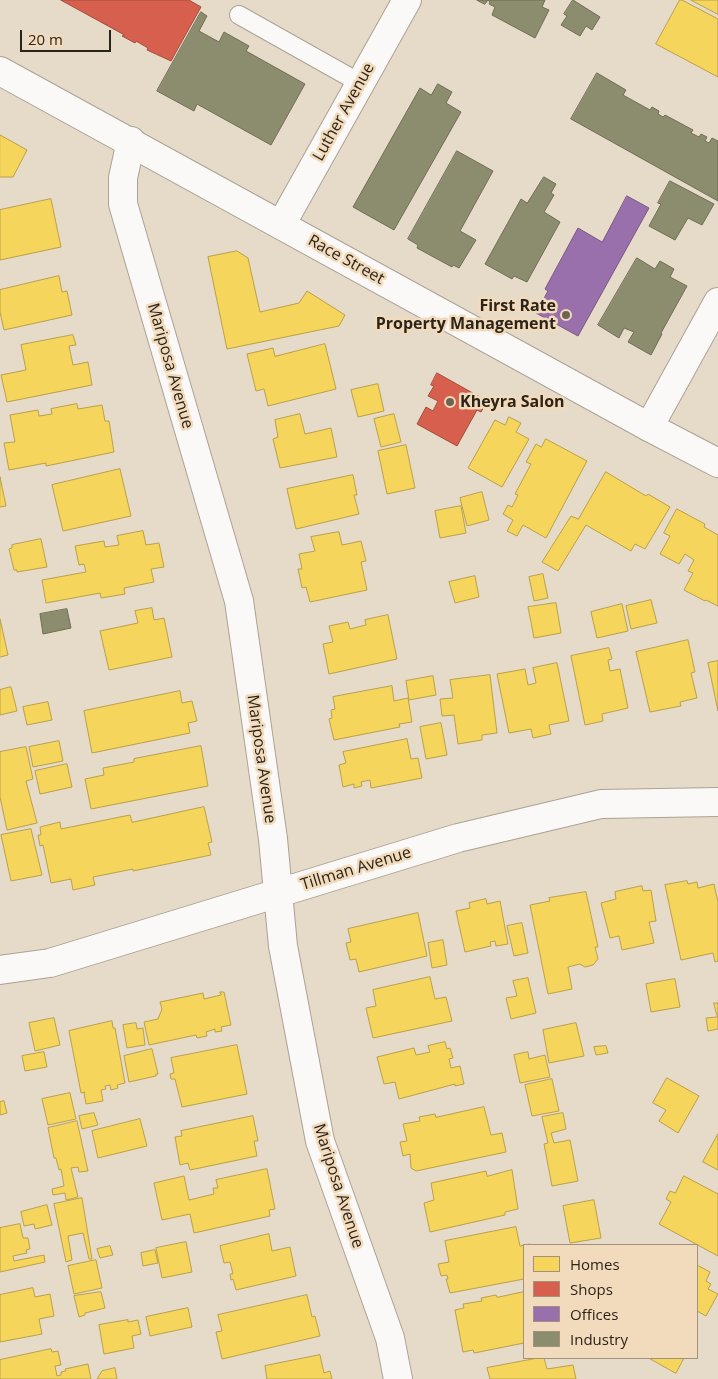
<!DOCTYPE html>
<style>
body{margin:0}
#map{position:relative;width:718px;height:1379px;overflow:hidden;background:#e6dac9;font-family:"Open Sans",sans-serif}
canvas{display:block}
.legend{position:absolute;left:523px;top:1244px;width:175px;height:115px;box-sizing:border-box;background:#f2dbbd;border:1px solid #a3927b;margin:0;padding:6px 9px;list-style:none;font-size:15px;color:#2c2418}
.legend li{display:flex;align-items:center;gap:10px;height:25px}
.legend b{width:25px;border:1px solid #a3927b}
.scale{position:absolute;left:20px;top:30px;width:91px;height:22px;box-sizing:border-box;border:2px solid #2c2418;border-top:0;padding-left:6px;font-size:15px;line-height:18px;white-space:nowrap;color:#2c2418;-webkit-text-stroke:4px #f2dbbd;paint-order:stroke}
</style>
<div id="map">
<canvas width="718" height="1379"></canvas>
<ul class="legend">
<li><b style="height:14px;background:#f6d55c"></b>Homes</li>
<li><b style="height:14px;background:#d6604d"></b>Shops</li>
<li><b style="height:14px;background:#9970ab"></b>Offices</li>
<li><b style="height:14px;background:#8c8c6e"></b>Industry</li>
</ul>
<div class="scale">20 m</div>
</div>
<script>
const c = document.querySelector('canvas').getContext('2d');
c.lineJoin = 'round';
function fillPath(path, color) { c.fillStyle = color; c.fill(path, 'evenodd'); }
function stroke(path, color, width, dash) { c.strokeStyle = color; c.lineWidth = width; c.lineCap = dash ? 'butt' : 'round'; c.setLineDash(dash || []); c.stroke(path); }
function write(font, color, halo, rows, align = 'center') {
  c.font = font + ' "Open Sans",sans-serif'; c.lineWidth = 5; c.setLineDash([]); c.textBaseline = 'middle'; c.strokeStyle = halo; c.fillStyle = color; for (const [text, x, y, turn = 0] of rows) {
    c.save(); c.translate(x, y); c.rotate((+turn || 0) * Math.PI / 180); c.textAlign = isNaN(turn) ? turn : align; if (halo) c.strokeText(text, 0, 0); c.fillText(text, 0, 0); c.restore();
  }
}
const homes = new Path2D(`
 M680,0H682L718,19V77L656,44Z
 M691,0H718V14Z
 M0,135L27,150L13,177H0Z
 M51,199L61,247L0,260V210Z
 M237,251L248,258L260,312L299,303L307,291L345,315L339,326L227,349L208,257Z
 M59,276L62,292L67,291L72,315L4,330L0,312V290Z
 M73,335L76,345L69,346L73,365L88,362L92,385L7,402L1,375L26,370L21,345Z
 M325,344L336,389L268,406L264,389L256,391L247,354L273,348L275,356Z
 M378,384L384,411L358,417L351,390Z
 M77,404L78,409L102,405L105,421H109L114,452L46,466V463L9,470L4,443L15,442L10,415L38,410L39,416L52,414L51,409Z
 M300,414L305,434L331,428L337,457L280,468L273,439L278,437L275,420Z
 M394,414L401,442L381,447L374,419Z
 M509,417L521,423L516,432L529,439L502,487L468,468L495,420L505,425Z
 M546,439L587,461L546,538L523,525L517,536L507,531L513,520L503,514L508,505L512,507L518,495L515,494L531,464L526,462L536,444L541,447Z
 M406,445L415,488L387,494L378,451Z
 M120,469L131,516L63,531L52,485Z
 M606,472L646,496L648,494L670,507L645,549L635,544L631,551L586,525L558,571L542,562L571,516L578,519Z
 M353,475L357,495H354L359,514L296,529L287,489Z
 M0,477L6,506L0,507Z
 M482,492L489,520L467,526L460,498Z
 M461,506L466,533L440,538L435,511Z
 M677,509L705,524L704,527L718,535V606L706,600L705,601L684,590L693,573L688,571L694,560L685,554L679,564L660,554L670,536L664,533Z
 M143,531L146,545L159,543L164,567L151,569L154,582L124,588L125,594L101,598L100,593L46,603L42,580L86,572L84,564L79,565L75,546L104,541L105,547L119,545L117,536Z
 M339,532L342,545L361,541L366,561L361,562L367,590L310,602L306,587L302,588L298,569H302L299,554L315,551L311,537Z
 M41,539L47,567L17,572V570H14L9,549L12,548V545Z
 M543,574L548,598L534,601L529,577Z
 M475,576L479,597L455,603L449,582Z
 M651,600L657,623L631,629L626,606Z
 M556,603L561,633L534,638L528,607Z
 M622,604L628,631L597,638L591,612Z
 M152,608L154,620L164,618L172,657L109,670L100,631L138,623L135,611Z
 M388,615L397,659L329,674L323,644L333,642L329,626L348,622L350,629L366,625L365,620Z
 M0,619L8,655L0,657Z
 M688,640L695,672L691,673L697,698L680,702L681,706L650,712L636,652Z
 M609,648L612,659L608,660L610,671L620,669L628,708L602,714L603,721L585,725L571,656Z
 M718,661V711L708,663Z
 M557,663L569,721L549,725L551,734L533,738L531,729L509,733L497,674L525,669L528,685L536,683L533,668Z
 M490,675L497,733L482,735V740L458,744L454,715L442,716L440,699L453,698L450,680Z
 M433,676L436,695L409,700L406,681Z
 M392,686L394,701L408,698L412,722L399,724L400,727L334,740L329,719L332,718L331,710L335,709L333,697Z
 M11,687L17,711L0,715V690Z
 M180,691L182,703L192,701L197,721L188,723L190,733L92,753L84,711Z
 M48,702L52,720L27,725L23,707Z
 M441,723L447,755L426,759L420,727Z
 M407,739L411,759L418,758L422,778L371,788L370,780L361,782L362,786L354,788V784L343,787L339,765L346,763L343,752Z
 M59,741L63,761L33,767L29,747Z
 M201,746L208,786L91,809L85,779L104,775L103,768L134,762V759Z
 M26,747L33,779L26,781L37,823L7,830L0,797V752Z
 M67,764L72,787L40,794L35,771Z
 M204,807L212,842L208,843L211,855L133,871V869L93,877L95,885L73,890L71,879L51,883L43,845L40,846L38,835H41L40,827L60,822L61,829L130,815L132,822Z
 M31,829L42,875L11,881L1,835Z
 M687,881L688,884L697,882L698,888L714,884L718,902V961L715,962L713,953L681,960L665,885Z
 M642,886L643,891L651,890L656,921L649,922L654,943L622,950L619,936L610,938L601,903L616,899L615,892Z
 M586,892L598,947H595L598,959L593,965L585,967L580,964L568,967L572,989L548,994L530,905L550,901L549,898Z
 M486,899L487,904L500,901L508,944L496,946L495,941L490,942L491,946L465,952L456,911L470,908L469,903Z
 M418,913L427,956L359,972L356,959L350,960L346,943L351,942L348,929Z
 M522,923L528,953L514,956L507,926Z
 M443,940L447,965L432,968L428,943Z
 M430,977L435,999L446,997L452,1021L373,1038L366,1008L376,1006L373,990Z
 M528,978L536,1013L511,1019L506,998L517,996L513,981Z
 M675,979L680,1007L651,1012L646,984Z
 M220,992H224L231,1025L221,1027L222,1031L215,1032V1029L206,1032L207,1036L197,1038L196,1035L149,1045L144,1022L158,1019L162,1009L160,1002L203,993L204,999L221,995Z
 M714,1003H718V1029L708,1031L706,1018L717,1017Z
 M54,1018L60,1045L35,1051L29,1023Z
 M112,1021L113,1028H115L125,1083L117,1085L118,1088L111,1090L110,1085L105,1086L106,1089L101,1090L103,1101L86,1104L84,1093L85,1092L81,1093L69,1031Z
 M136,1023L137,1029L143,1028L145,1045L127,1048L123,1025Z
 M576,1023L584,1056L549,1063L543,1030Z
 M445,1042L447,1049L450,1048L453,1058L449,1059L451,1068L460,1066L464,1084L455,1086V1084L399,1099L395,1082L384,1084L377,1057L414,1048L416,1055L430,1052L428,1046Z
 M237,1045L247,1094L182,1107L175,1079H171L170,1074L174,1073L171,1058Z
 M606,1046L608,1053L596,1055L594,1047Z
 M152,1049L158,1074H156V1076L129,1082L124,1056Z
 M44,1052L47,1067L25,1071L22,1056Z
 M528,1052L529,1059L545,1055L550,1077L520,1083L514,1055Z
 M667,1078L699,1096L678,1133L659,1121L666,1110L653,1103Z
 M552,1079L559,1111L532,1116L525,1085Z
 M70,1093L76,1119L48,1125L42,1099Z
 M4,1101L7,1113L0,1115V1102Z
 M484,1107L491,1135L502,1133L506,1152L416,1171L411,1168L410,1154L403,1156L400,1142L407,1141L403,1124L420,1121L419,1117L435,1114L436,1117Z
 M94,1113L98,1125L82,1129L79,1116Z
 M563,1113L566,1129L551,1133L554,1143L570,1140L578,1181L552,1186L544,1144L548,1143L542,1117Z
 M253,1116L258,1141H254L257,1156L190,1170L188,1163L180,1165L175,1137L182,1136L181,1131Z
 M140,1119L147,1146L98,1158L92,1131Z
 M77,1121L88,1171L79,1172L78,1167L71,1168L78,1197L66,1200L65,1193L53,1195L52,1189L64,1186L61,1169L59,1170L56,1158H54L48,1128Z
 M718,1134V1170L703,1162Z
 M267,1169L275,1209L269,1210L270,1216L194,1233L190,1214L162,1220L154,1183L184,1176L189,1200L214,1194L213,1188H218L216,1180Z
 M512,1170L518,1209L505,1212V1215L430,1232L424,1203L434,1200L431,1183L486,1171L487,1176Z
 M684,1176L718,1194V1256L659,1224L671,1202L666,1199L670,1191L675,1193Z
 M82,1198L92,1259H89L83,1233L68,1236L72,1260L66,1262L54,1204Z
 M594,1200L601,1238L570,1243L563,1206Z
 M47,1205L52,1225L35,1229L34,1224L24,1226L21,1212Z
 M20,1224L23,1238H28L30,1249L26,1250L27,1253L13,1256L14,1261L44,1255L45,1262L0,1272V1228Z
 M516,1227L520,1246L530,1244V1245H524V1279L450,1293L446,1279H448L447,1275L441,1276L438,1264L449,1262L445,1241Z
 M269,1234L272,1251L290,1247L296,1276L236,1290L233,1279L231,1280L230,1274H233L230,1262L224,1263L220,1246Z
 M186,1242L192,1272L162,1278L156,1248Z
 M110,1246L113,1255L100,1258L97,1249Z
 M155,1250L158,1263L143,1266L141,1253Z
 M96,1260L102,1288L74,1294L68,1266Z
 M697,1265L710,1272L706,1281L711,1284L708,1289L718,1294L706,1316L697,1311Z
 M33,1288L35,1297L50,1294L54,1316L39,1319L42,1334L0,1342V1295Z
 M101,1292L105,1308L85,1313V1315L79,1317L74,1296Z
 M524,1292V1343L474,1353L473,1350L463,1352L455,1310L464,1308L463,1304L482,1301L481,1298L496,1295L497,1297Z
 M307,1295L312,1317L315,1316L320,1336L222,1359L216,1332L222,1331L218,1315Z
 M188,1308L192,1327L150,1336L146,1317Z
 M128,1320V1322L138,1320L141,1334L132,1336L134,1348L104,1354L99,1325Z
 M51,1349L52,1352L58,1351L61,1365L55,1366L57,1376L61,1375V1372L66,1371L65,1369L88,1364L91,1379H0V1360Z
 M320,1355L324,1373L330,1371L332,1379H267L265,1366Z
 M538,1358H544L547,1369L573,1365L576,1379H490L487,1368Z
 M649,1358H684L676,1373Z
 M115,1368L117,1379H97L102,1371Z`);
fillPath(homes, '#f6d55c');
stroke(homes, '#b9a048', 1);
const shops = new Path2D(`
 M61,0H189L201,7L171,61L147,50L148,48L136,41L135,43L122,36L124,35Z
 M437,373L487,401L481,412L477,410L457,446L417,424L426,407L433,411L438,401L428,396L434,386L431,385Z`);
fillPath(shops, '#d6604d');
stroke(shops, '#a34e3d', 1);
const offices = new Path2D(`
 M627,196L649,208L578,336L536,313L548,291L545,289L578,228L602,242Z`);
fillPath(offices, '#9970ab');
stroke(offices, '#78597f', 1);
const industry = new Path2D(`
 M477,0H545L542,7L549,10L535,38L492,15L495,7L489,4L490,2L488,0L485,4Z
 M573,0L600,17L592,30L586,26L580,36L561,25L567,16L564,14Z
 M201,12L207,16L199,31L219,42L224,32L249,46L246,51L305,84L271,145L197,104L194,111L157,91Z
 M597,73L626,90L623,95L650,110L652,107L659,111L658,114L663,117L665,115L693,130L691,133L699,137L701,134L707,137L705,141L709,143L712,138L718,141V201L571,119Z
 M438,84L452,92L446,103L461,112L394,230L353,207L420,88L431,95Z
 M457,151L493,171L460,231L476,240L459,268L453,265L452,267L417,248L418,245L408,239Z
 M544,177L556,184L551,193L554,195L544,212L560,222L527,282L514,276L512,279L485,264L521,199L527,203Z
 M670,181L714,204L702,225L688,218L675,240L649,226L661,204L658,203Z
 M637,258L655,269L660,261L674,269L670,277L687,286L661,333L662,334L651,355L628,342L634,332L624,328L619,338L598,325Z
 M67,609L71,628L43,634L40,614Z`);
fillPath(industry, '#8c8c6e');
stroke(industry, '#6f6d54', 1);
const lane = new Path2D(`
 M239,15L360,83`);
const street = new Path2D(`
 M131,141L123,178V204L239,601L273,839L283,946L320,1141L390,1338L398,1379
 M281,225L407,0
 M649,427L718,302
 M0,970L50,963L458,838L601,804L718,802`);
const secondary = new Path2D(`
 M0,71L649,427L718,463`);
stroke(lane, '#aba295', 20);
stroke(street, '#aba295', 30);
stroke(secondary, '#aba295', 30);
stroke(lane, '#fbf9f7', 18);
stroke(street, '#fbf9f7', 28);
stroke(secondary, '#fbf9f7', 28);
for (const [x, y, r, color] of [
 [566,315,5,"#6d6456"],
 [450,402,5,"#6d6456"]
]) { const dot = new Path2D(); dot.arc(x, y, r, 0, 2 * Math.PI); c.fillStyle = color; c.fill(dot); stroke(dot, '#f2dbbd', 2); }
write('16px', '#2c2418', '#f2dbbd', [
 ["Luther Avenue",344,112,-61],
 ["Race Street",346,260,29],
 ["Mariposa Avenue",170,366,74],
 ["Mariposa Avenue",261,759,82],
 ["Tillman Avenue",356,869,-17],
 ["Mariposa Avenue",338,1186,72]
]);
write('bold 16px', '#2c2418', '#f2dbbd', [
 ["First Rate",556,306],
 ["Property Management",556,324],
 ["Kheyra Salon",460,402,"left"]
], 'right');
</script>
